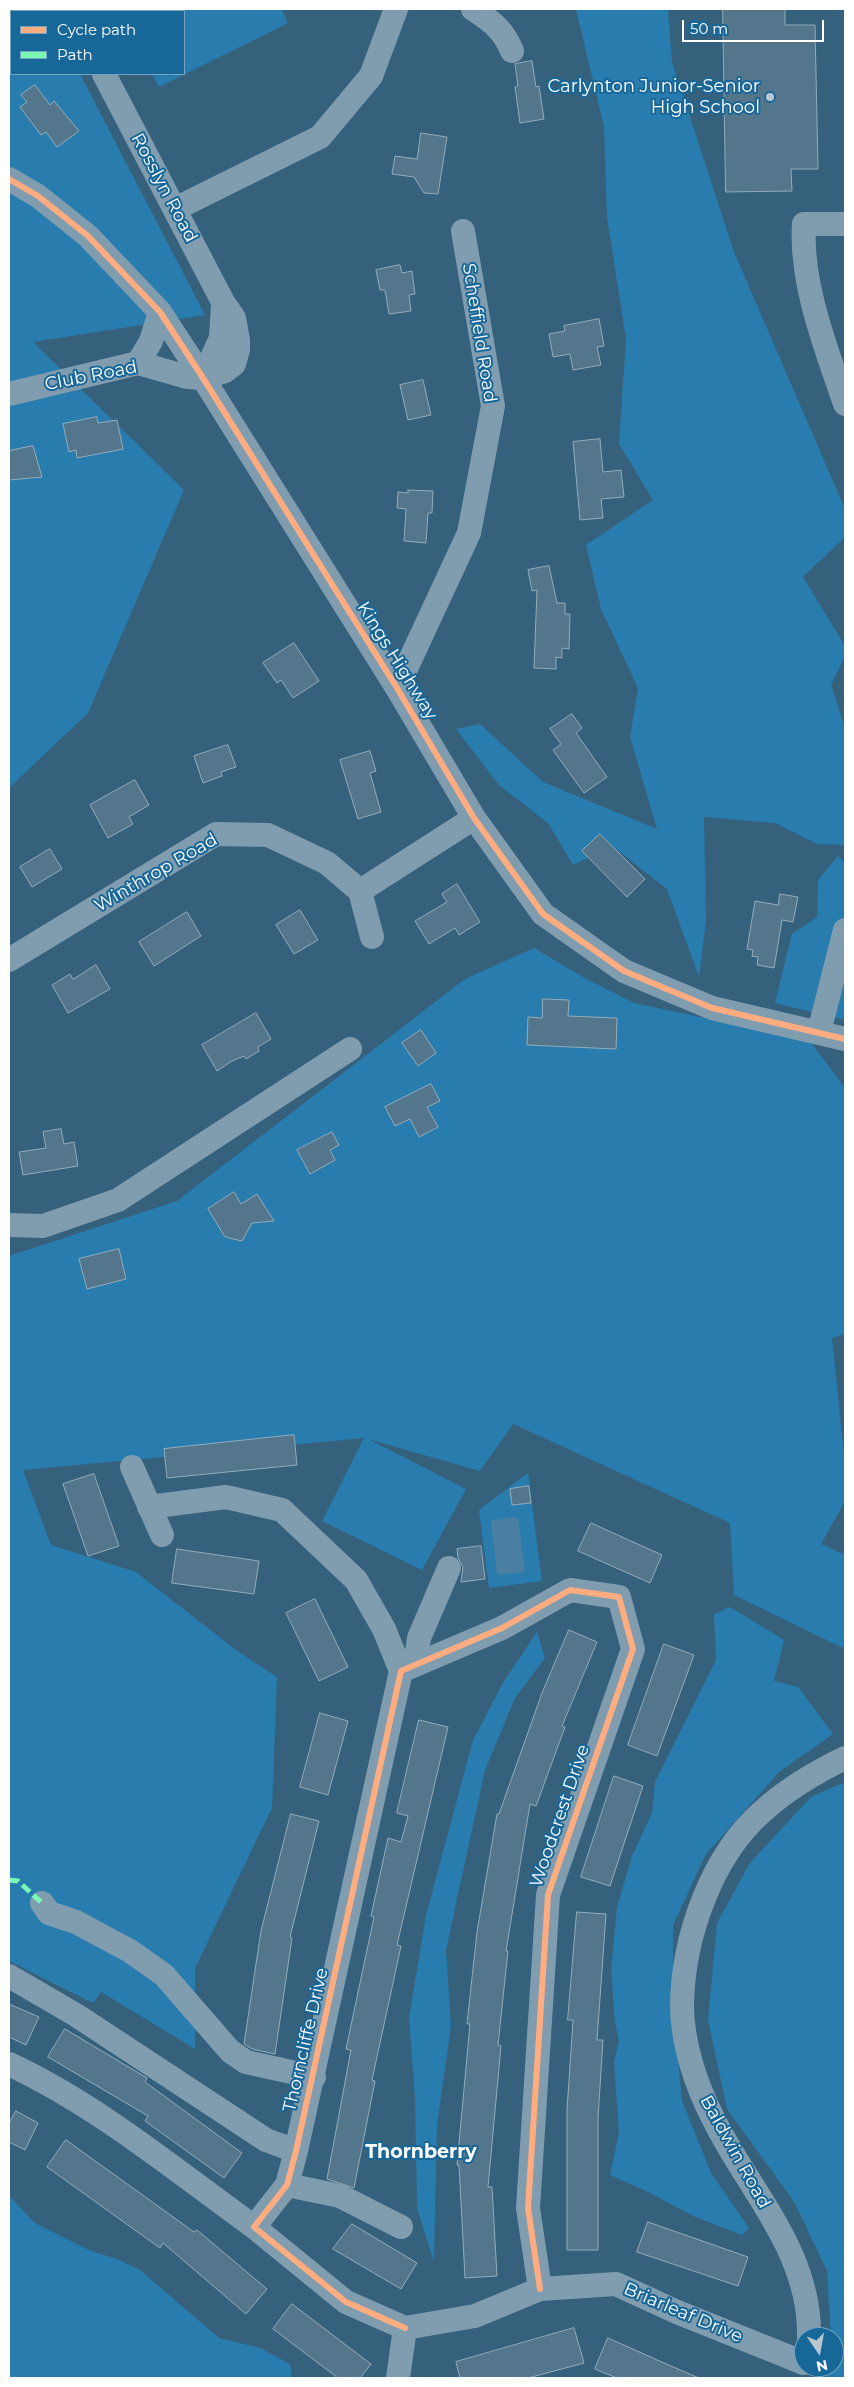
<!DOCTYPE html>
<style>
body{margin:0}
#map{position:relative;width:854px;height:2387px;overflow:hidden;background:#35617c;font-family:Montserrat,sans-serif}
canvas{display:block}
.frame{position:absolute;inset:0;border:10px solid #fff;pointer-events:none}
.legend{position:absolute;left:10px;top:10px;width:175px;height:65px;box-sizing:border-box;background:#186799;border:1px solid #74a4c2;margin:0;padding:6px 9px;list-style:none;font-size:15px;color:#fff}
.legend li{display:flex;align-items:center;gap:10px;height:25px}
.legend b{width:25px;border:1px solid #74a4c2}
.north{position:absolute;left:794px;top:2327px;width:50px;height:50px;box-sizing:border-box;background:#186799;border:1px solid #74a4c2;border-radius:50%;rotate:168deg;font-size:14px;font-weight:700;line-height:20px;text-align:center;color:#fff}
.north::after{content:'';display:block;margin:auto;width:18px;height:22px;background:#b8c8d1;clip-path:polygon(50% 0,100% 100%,50% 72%,0 100%)}
.scale{position:absolute;left:682px;top:20px;width:142px;height:22px;box-sizing:border-box;border:2px solid #fff;border-top:0;padding-left:6px;font-size:15px;line-height:18px;white-space:nowrap;color:#fff;-webkit-text-stroke:4px #186799;paint-order:stroke}
</style>
<div id="map">
<canvas width="854" height="2387"></canvas>
<div class="frame"></div>
<ul class="legend">
<li><b style="height:6px;background:#ffac80"></b>Cycle path</li>
<li><b style="height:6px;background:#7af9b4"></b>Path</li>
</ul>
<div class="north">N</div>
<div class="scale">50 m</div>
</div>
<script>
const c = document.querySelector('canvas').getContext('2d');
c.lineJoin = 'round';
function fillPath(path, color) { c.fillStyle = color; c.fill(path, 'evenodd'); }
function stroke(path, color, width, dash) { c.strokeStyle = color; c.lineWidth = width; c.lineCap = dash ? 'butt' : 'round'; c.setLineDash(dash || []); c.stroke(path); }
function write(font, color, halo, rows, align = 'center') {
  c.font = font + ' Montserrat,sans-serif'; c.lineWidth = 4; c.setLineDash([]); c.textBaseline = 'middle'; c.strokeStyle = halo; c.fillStyle = color; for (const [text, x, y, turn = 0] of rows) {
    c.save(); c.translate(x, y); c.rotate((+turn || 0) * Math.PI / 180); c.textAlign = isNaN(turn) ? turn : align; if (halo) c.strokeText(text, 0, 0); c.fillText(text, 0, 0); c.restore();
  }
}
fillPath(new Path2D(`
 M9,9H47L48,11H11V74H80L205,315L33,342L184,490L88,713L9,788Z
 M120,9H281L288,23L159,87L152,74H184V11H121Z
 M576,9H668L672,62L734,252L845,509V537L803,577L845,646V656L831,685L845,728V845L817,844L775,823L704,817L706,921L699,977L667,889L612,846L573,865L548,823L499,785L456,729L480,724L543,782L657,829L630,737L638,688L601,609L586,545L653,500L619,444L626,339L607,217L604,127Z
 M838,856L845,863V1020L775,1003L792,934L817,917L818,880Z
 M534,948L583,977L634,1003L809,1040L845,1088V1334L832,1338L845,1464V1501L821,1544L845,1555V1649L734,1595L730,1523L513,1424L480,1471L368,1439L466,1489L422,1570L322,1521L364,1438L23,1470L51,1545L136,1572L240,1653L277,1677L272,1808L195,1968V2049L101,1992L93,2003L9,1961V1256L177,1201L465,979Z
 M528,1473L542,1581L489,1588L479,1510Z
 M730,1607L784,1640L774,1681L798,1687L833,1734L779,1772L706,1854L673,1925V2008L682,2101L711,2173L749,2228L742,2235L693,2216L648,2192L610,2175L619,2133L614,2061L619,2042L615,2022L611,1970L617,1907L632,1856L652,1813L655,1782L716,1660L714,1614Z
 M537,1632L545,1658L515,1698L485,1770L446,1950L451,2026L437,2125L434,2262L417,2208L415,2098L409,2018L426,1915L473,1740L504,1681Z
 M845,1782V2378H827L829,2367H834V2337H831L827,2271L795,2203L727,2109L708,2020L717,1923L750,1863L811,1797Z
 M9,2196L35,2223L91,2251L117,2259L140,2270L219,2338L260,2348L290,2364L292,2378H9Z`), '#297dae');
fillPath(new Path2D(`
 M518,1517L525,1572L497,1575L491,1520Z`), '#4a7fa1');
const building = new Path2D(`
 M723,9H785V25H815L818,169H791L792,191L726,192Z
 M532,61L536,87L539,86L544,119L520,123L515,87L518,86L515,64Z
 M35,85L50,105L54,101L79,131L57,147L46,132L41,135L20,107L27,102L21,95Z
 M421,133L447,137L438,194L424,193L414,177L392,174L395,156L417,159Z
 M400,265L402,273L412,271L415,294L409,295L411,311L389,314L385,290H380L376,270Z
 M599,319L604,346L597,347L601,365L573,370L570,354L553,357L549,334L565,331L564,326Z
 M423,380L431,415L408,420L400,385Z
 M97,417L98,423L117,420L123,449L77,458L76,450L69,452L63,424Z
 M600,439L603,472L621,470L624,497L601,499L603,518L580,520L573,442Z
 M33,446L42,477L9,480V451Z
 M408,490L433,491L432,513H428L426,543L404,541L406,509L397,508L398,492L408,493Z
 M549,566L557,603H565V614H570L569,649L562,648V658L556,657V669L534,668L537,590L532,591L528,570Z
 M294,643L319,681L293,698L281,680L277,683L263,663Z
 M572,714L582,728L576,733L607,777L584,793L553,750L561,744L550,729Z
 M228,745L236,767L221,772L222,776L203,783L194,756Z
 M370,751L376,771L370,773L381,812L358,819L340,760Z
 M135,780L149,805L129,817L133,824L108,838L90,805Z
 M600,834L645,879L627,897L582,851Z
 M50,849L62,869L32,887L20,867Z
 M457,884L480,922L459,935L455,928L429,944L415,921L447,902L442,894Z
 M780,894L798,897L793,922L782,920L774,968L757,965L758,957L752,956L753,950L747,949L755,901L778,905Z
 M300,910L318,940L294,954L276,925Z
 M187,912L201,936L154,966L139,942Z
 M96,965L110,989L68,1013L52,985L70,974L73,979Z
 M543,999L569,1000L568,1016L617,1018L616,1049L527,1045L528,1017L542,1018Z
 M256,1013L271,1039L258,1047L259,1051L246,1059L244,1056L232,1061L217,1071L202,1045Z
 M421,1030L436,1053L418,1066L402,1043Z
 M431,1084L440,1101L427,1107L438,1127L419,1137L410,1119L395,1126L385,1107Z
 M61,1129L64,1144L74,1142L78,1166L23,1175L19,1152L46,1148L43,1132Z
 M332,1132L339,1145L330,1150L335,1160L310,1174L297,1150Z
 M234,1192L241,1204L257,1194L274,1221L252,1223L242,1241L225,1237L208,1209Z
 M119,1249L126,1279L87,1289L79,1259Z
 M294,1435L297,1465L167,1478L164,1449Z
 M94,1474L119,1546L88,1556L63,1484Z
 M529,1486L531,1503L512,1505L510,1489Z
 M591,1523L662,1555L650,1583L578,1551Z
 M481,1546L485,1579L461,1582L463,1567L458,1558L457,1549Z
 M177,1549L259,1561L254,1594L172,1583Z
 M315,1599L348,1667L319,1681L286,1613Z
 M569,1630L597,1642L562,1726L565,1727L536,1806L530,1804L506,1951H508L498,2045L501,2046L488,2187H492L497,2276L465,2278L459,2165H457L470,2024H467L477,1932L497,1814H499L542,1693Z
 M664,1644L694,1655L657,1756L628,1745Z
 M320,1713L348,1721L328,1795L300,1787Z
 M419,1720L448,1727L397,1945L401,1946L372,2080L375,2081L354,2188L327,2179L351,2050L346,2049L374,1917L371,1916L388,1838L401,1842L408,1816L397,1813Z
 M614,1776L643,1786L610,1886L581,1877Z
 M291,1814L319,1821L290,1937L292,1938L275,2054L252,2049L244,2044L261,1931Z
 M577,1912L606,1914L597,2040H603L598,2118V2250H567V2110L573,2020H568Z
 M9,2004L39,2017L26,2045L9,2037Z
 M65,2029L147,2078L145,2082L242,2153L224,2178L145,2121L148,2116L48,2057Z
 M16,2111L38,2123L25,2150L9,2142V2124Z
 M66,2140L194,2232L197,2230L267,2289L246,2314L163,2243L160,2248L47,2167Z
 M648,2222L748,2257L738,2286L637,2252Z
 M352,2224L417,2263L401,2289L333,2249Z
 M292,2304L371,2364L360,2378H338L273,2329Z
 M574,2328L584,2363L528,2378H460L456,2362Z
 M608,2338L664,2363L699,2378H617L595,2369Z`);
fillPath(building, '#54768c');
stroke(building, '#94acbb', 1);
stroke(new Path2D(`
 M69,9L71,11
 M473,9C492,22 503,29 512,51
 M9,179L38,196L88,236L160,312L203,378L397,688L474,818L543,914L624,971L712,1008L845,1039
 M175,209L320,137L371,76L396,9
 M845,224H804C800,283 826,348 845,404
 M138,363L151,341L160,312
 M203,378L221,338L223,304
 M9,394L138,363L187,377L203,378L225,371L234,364L238,350V340L234,318L223,302L104,74
 M397,688L469,533L493,406L463,231
 M360,891L372,937
 M9,960L216,834L268,835L327,863L360,891L474,818
 M819,1032L845,930
 M9,1225L43,1226L118,1200L350,1049
 M132,1467L162,1535
 M149,1507L226,1497L282,1510L356,1580L384,1629L401,1671
 M415,1665L419,1638L449,1568
 M401,1671L502,1628L570,1590L619,1597L633,1649L548,1895L528,2208L540,2289
 M401,1671L296,2151L287,2185L254,2227L346,2302L405,2328
 M42,1903L49,1913L76,1922L130,1951L164,1975L230,2051L246,2062L314,2077
 M9,1976L76,2015L266,2140L296,2151
 M9,2064C97,2105 175,2170 254,2227
 M287,2185L340,2196L401,2227
 M809,2337C811,2251 748,2190 713,2118C696,2085 682,2043 682,2005C683,1938 711,1856 763,1811C787,1789 816,1772 845,1758
 M398,2378L405,2328L475,2316L540,2289L616,2284L677,2312L804,2363`), '#809caf', 24);
stroke(new Path2D(`
 M9,1880L18,1881L42,1903`), '#7af9b4', 5, [10, 5]);
stroke(new Path2D(`
 M9,179L38,196L88,236L160,312L203,378L397,688L474,818L543,914L624,971L712,1008L845,1039
 M405,2328L346,2302L254,2227L287,2185L296,2151L401,1671L502,1628L570,1590L619,1597L633,1649L548,1895L528,2208L540,2289`), '#ffac80', 6);
for (const [x, y, r, color] of [
 [770,97,5,"#b8c8d1"]
]) { const dot = new Path2D(); dot.arc(x, y, r, 0, 2 * Math.PI); c.fillStyle = color; c.fill(dot); stroke(dot, '#186799', 2); }
write('18px', '#fff', '#186799', [
 ["Carlynton Junior-Senior",760,87],
 ["High School",760,108]
], 'right');
write('18px', '#fff', '#186799', [
 ["Rosslyn Road",164,188,62],
 ["Scheffield Road",479,333,81],
 ["Club Road",91,376,-11],
 ["Kings Highway",397,661,58],
 ["Winthrop Road",156,873,-30],
 ["Woodcrest Drive",560,1816,-71],
 ["Thorncliffe Drive",306,2040,-77],
 ["Baldwin Road",735,2152,61],
 ["Briarleaf Drive",683,2313,23]
]);
write('bold 19px', '#fff', '#186799', [
 ["Thornberry",421,2152]
]);
</script>
